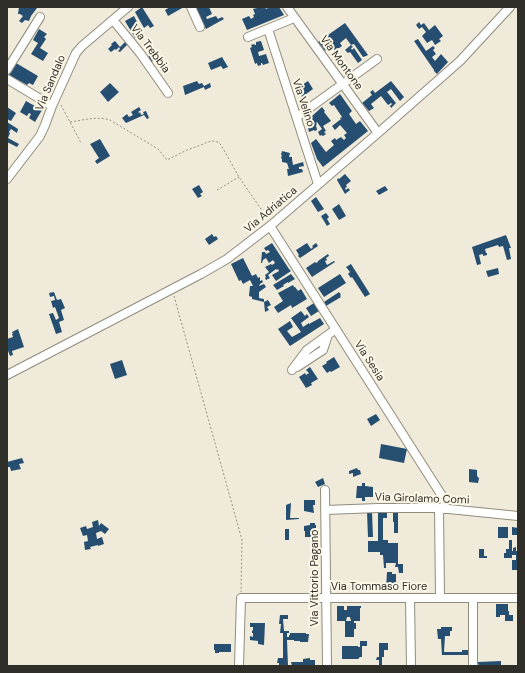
<!DOCTYPE html>
<style>
body{margin:0}
#map{position:relative;width:525px;height:673px;overflow:hidden;background:#efead9;font-family:"DM Sans",sans-serif}
canvas{display:block}
.frame{position:absolute;inset:0;border:8px solid #302e28;pointer-events:none}
</style>
<div id="map">
<canvas width="525" height="673"></canvas>
<div class="frame"></div>
</div>
<script>
const c = document.querySelector('canvas').getContext('2d');
c.lineJoin = 'round';
function fillPath(path, color) { c.fillStyle = color; c.fill(path, 'evenodd'); }
function stroke(path, color, width, dash) { c.strokeStyle = color; c.lineWidth = width; c.lineCap = dash ? 'butt' : 'round'; c.setLineDash(dash || []); c.stroke(path); }
function write(font, color, halo, rows, align = 'center') {
  c.font = font + ' "DM Sans",sans-serif'; c.lineWidth = 4; c.setLineDash([]); c.textBaseline = 'middle'; c.strokeStyle = halo; c.fillStyle = color; for (const [text, x, y, turn = 0] of rows) {
    c.save(); c.translate(x, y); c.rotate((+turn || 0) * Math.PI / 180); c.textAlign = isNaN(turn) ? turn : align; if (halo) c.strokeText(text, 0, 0); c.fillText(text, 0, 0); c.restore();
  }
}
fillPath(new Path2D(`
 M19,7L21,8L22,7H27L29,8L30,7H37V8L31,16L29,21L25,20L22,23L19,21L23,16L20,14H18Z
 M142,7L154,26L150,28L148,25L144,28L135,12Z
 M170,7H184L168,16L165,10Z
 M195,7H209L212,14L206,17L207,19L216,16L218,19L222,17L224,19L206,29Z
 M261,7H265L266,9L270,7H279L284,15L247,30L242,19L249,16L251,19L254,17L253,15L255,14L253,9Z
 M134,16L143,34L135,38L125,21Z
 M419,22L421,25L424,23L429,30L435,25L443,36L439,39L441,41L435,45L432,40L427,43L422,36L426,32L422,27L419,29L416,25Z
 M345,23L368,55L366,56L363,57L354,44L351,45L346,38L340,43L342,46L335,51L333,48L329,51L328,49L325,51L318,42Z
 M39,29L47,34L44,37L46,39L40,48L48,53L43,61L31,54L38,43L33,40Z
 M418,39L426,51L433,46L435,48L433,50L436,54L432,57L435,61L441,54L448,62L437,74L434,71V70L414,41Z
 M115,41L120,47L126,41L128,44L120,52L118,51L120,49L119,47L116,50L115,49L111,52L108,49L112,45L111,44Z
 M261,41L264,50L258,52L259,56L266,54L269,63L263,65L262,63H261V65L258,66L257,63L255,64L250,48L252,47L251,45L254,44L255,45H256V42Z
 M351,45L353,47L351,48L352,50L354,48L362,60L358,63L350,52L348,53L345,50Z
 M154,53L157,58L150,63L149,61L150,60L148,57Z
 M222,57L228,67L223,69L221,66L211,70L208,63Z
 M16,63L38,76L33,85L29,83L27,85L9,75Z
 M197,81L199,84L202,83L204,86L210,83L211,87L205,90L204,87L185,95L183,86Z
 M308,81L313,89L302,97L296,89Z
 M391,81L404,97L400,101L391,89L387,92L396,103L391,108L390,106L392,104L391,103L388,105L381,96L371,104L374,108L369,111L362,103L372,95L370,92L373,90L375,93Z
 M110,83L119,92L108,102L100,92Z
 M340,94L352,111L349,114L356,124L360,121L368,131L323,167L317,159L311,143L316,139L326,152L334,145L331,141L335,138L336,140L341,137L344,140L346,138L344,135L347,133L340,125L335,130L332,126L341,119L340,118L342,117L334,105L332,106L329,103Z
 M26,101L42,110L35,122L29,118L31,114L29,113L27,116L20,112Z
 M7,107L16,113L11,121L7,119Z
 M139,107L141,110L138,112L139,113L140,112L141,115L144,114L143,112L146,111L149,118L147,119L144,115L126,123L122,118L127,114L129,117L133,115L131,112Z
 M322,107L325,111L324,112L331,121L323,126L326,131L324,132L326,134L323,136L321,135L320,136L318,132L322,129L317,122L316,123L317,124L316,125L317,130L315,131L314,130L309,132L308,128L309,127L308,125H307L306,121L309,118V117L311,115L312,116Z
 M7,122L18,129L17,133L11,129L9,132L10,133L8,138L19,144L17,147L7,142Z
 M100,139L110,156L97,164L95,161L99,158L90,144Z
 M282,151L290,153L289,157H292V159L293,165L303,162L304,166L299,167V169H302L303,172L288,176L287,169H289L287,163L282,162V159L281,158L282,155H281Z
 M345,174L351,181L346,185L347,187L345,188L346,190L348,188L350,190L345,194L337,180L338,178L339,179Z
 M199,185L203,192L200,194L202,196L198,198L192,189Z
 M385,186L388,190L379,195L376,191Z
 M316,197L324,209L318,212L311,201Z
 M339,204L346,216L339,220L332,209Z
 M326,213L329,217L327,219L330,224L327,226L321,216Z
 M212,234L214,237L216,236L218,239L209,245L205,239Z
 M506,235L511,248H509L511,259L507,260L503,246L499,247L498,245L485,249L486,253H487V255L483,256V254L479,255L481,264L477,265L472,247Z
 M272,243L289,269L291,271L276,281L272,275L279,271L278,269L277,270L276,269L268,275L270,278L266,280L265,278L266,277L265,275L269,272L265,267L271,264L272,265L275,263L273,260L269,263L266,258L263,260L262,263H261L262,252H265L266,254L270,252L268,250L266,251L264,248Z
 M307,243L311,249L313,247L312,246L316,243L318,246L300,258L298,256L299,255L296,250Z
 M328,254L329,256L326,258L327,260L325,261L327,265L334,261L335,262L312,277L306,268L315,262L316,263L318,262V261Z
 M243,258L252,276L256,274L258,278L260,277V281L262,280L263,282L260,284L259,286L264,284L266,287L259,292V298L264,299V302L252,299V297L249,296L250,286H253L250,280L243,284L241,280L239,281L231,264Z
 M351,264L370,294L365,297L352,277L351,278L348,274L350,272L346,267Z
 M498,268L499,274L488,277L486,271Z
 M291,274L295,279L288,283V282L283,285L284,286L277,290L273,285Z
 M340,274L346,283L324,297L318,288Z
 M293,285L294,287H295L298,291L301,289L307,299L292,308L291,305L278,313L274,307L283,301L278,293Z
 M54,292L57,300L61,299L65,308L61,310L64,320L59,322L62,332L56,334L49,314L53,313L56,320L59,318L55,307L53,308L51,301L55,300L54,296L50,297L49,293Z
 M339,292L341,295L340,296L341,297L326,306L324,302Z
 M268,300L271,305L267,307L269,310L265,312L264,302Z
 M314,303L319,311L311,316L306,308Z
 M301,311L305,316L307,314L309,317L301,323L303,327L309,323V324L320,318L324,324L290,346L278,329L290,321L293,327L287,331L292,337L301,332L291,318Z
 M18,329L24,347L12,351L13,355L10,356L7,348V339L13,337L12,334H13L12,332Z
 M334,357L340,367L331,372L330,371L327,373L322,366L327,363L326,362Z
 M122,360L127,375L115,379L110,364Z
 M310,367L318,379L311,383L312,385L306,388L299,377L305,373L306,375L309,373L306,370Z
 M376,414L380,420L371,426L367,419Z
 M381,444L407,449L404,463L379,458Z
 M22,458L24,463L19,464L21,469L11,471L10,467H7V462Z
 M357,468L358,470H360L361,474L353,477V473L349,474V471Z
 M469,469L477,470V476L479,478L478,483L469,482Z
 M323,478L325,484L318,487L315,482Z
 M362,483H365V486L373,487V497H365V501H362V498H356L357,486H362Z
 M304,500H315V505H313L314,513L304,511Z
 M291,503L290,518H299V519L286,520V505Z
 M367,512H372L373,537H368Z
 M378,512H387V518H383V540H388V543H398V564H403V573H399L398,567H395L396,563H386V568H384L383,555H380V552H368V541H378Z
 M393,512H398V533H394V522H393Z
 M98,520L99,526L101,523L109,529L105,534L101,531L96,533L97,539L102,537L104,544L98,546V545L90,547L91,549L85,550L84,542L88,541L87,535L83,536L80,528L86,526L87,529L93,527L92,522Z
 M310,523H315V525H316V537H305V531H304V526L310,525Z
 M498,527H508V538H498Z
 M512,527L518,528V535H512Z
 M285,529H289V540H285Z
 M509,540H512V551H513V548L516,547V551H518V570H512V560H516V555H512V558H504V553H506V549H509Z
 M479,549H484V556H487V558H479Z
 M387,572H392V574H396V589H386Z
 M496,604H508V611H509V615H513V621H505V615H500V617H496Z
 M337,606H344V610H347V606H361V608H360V621H354V623H356V629H354V637H345V621H351L350,617H347L346,621H337Z
 M280,615H288V619H283L284,631H289V633H287V637H289V635H290V633H306V634H309L308,642H300V641H294V640H287L288,666H279V663H277L278,658H283V633H280L281,624H279Z
 M250,623H265L264,645L258,644V641L250,640V636L253,637V633H252V630L253,631V627H250Z
 M441,627H452V631H450V636H445L444,652H462V650H469V655H442L441,639H438L437,629H441Z
 M360,641H367V646H362V657H360L358,659H342V646H358V647H360Z
 M379,643H388V650H384V657H382V666H379V660H376L377,657H379Z
 M214,644H231V652H219V653H215V650H214Z
 M310,658V660H315V666H292L291,662H303V659Z
 M501,661V666H479L478,663V662Z`), '#264e70');
const minor = new Path2D(`
 M191,7L200,27
 M287,7L378,133
 M113,20L140,53L168,93
 M268,29L318,184
 M248,37L294,18
 M7,70L40,17
 M7,79L52,106
 M297,117L377,59
 M7,179L40,136L45,125L52,106L76,53L82,46L128,7
 M270,226L444,499L445,509
 M297,367L323,350L328,335
 M292,370L307,350L336,329
 M7,375L201,274L227,259L270,226L378,133L460,61L510,7
 M325,490L327,666
 M439,508L440,598
 M325,510L378,508H439L518,516
 M410,598L411,666
 M473,598V666
 M239,666L241,598H518`);
stroke(minor, '#918c7d', 10);
stroke(new Path2D(`
 M61,105L81,143
 M70,122C84,120 97,116 110,120L158,149L167,160L187,150L201,145L208,142L212,141L218,142L221,145L239,177L267,218
 M217,190L239,177
 M174,296L242,540L241,592`), '#949084', 1, [2, 2]);
stroke(minor, '#fff', 8);
write('11px', '#302e28', '#fcf7e7', [
 ["Via Trebbia",150,49,53],
 ["Via Montone",341,63,54],
 ["Via Sandalo",51,83,-67],
 ["Via Velino",303,103,72],
 ["Via Adriatica",271,210,-40],
 ["Via Sesia",369,361,57],
 ["Via Girolamo Comi",422,499,2],
 ["Via Vittorio Pagano",315,578,-90],
 ["Via Tommaso Fiore",379,587]
]);
</script>
